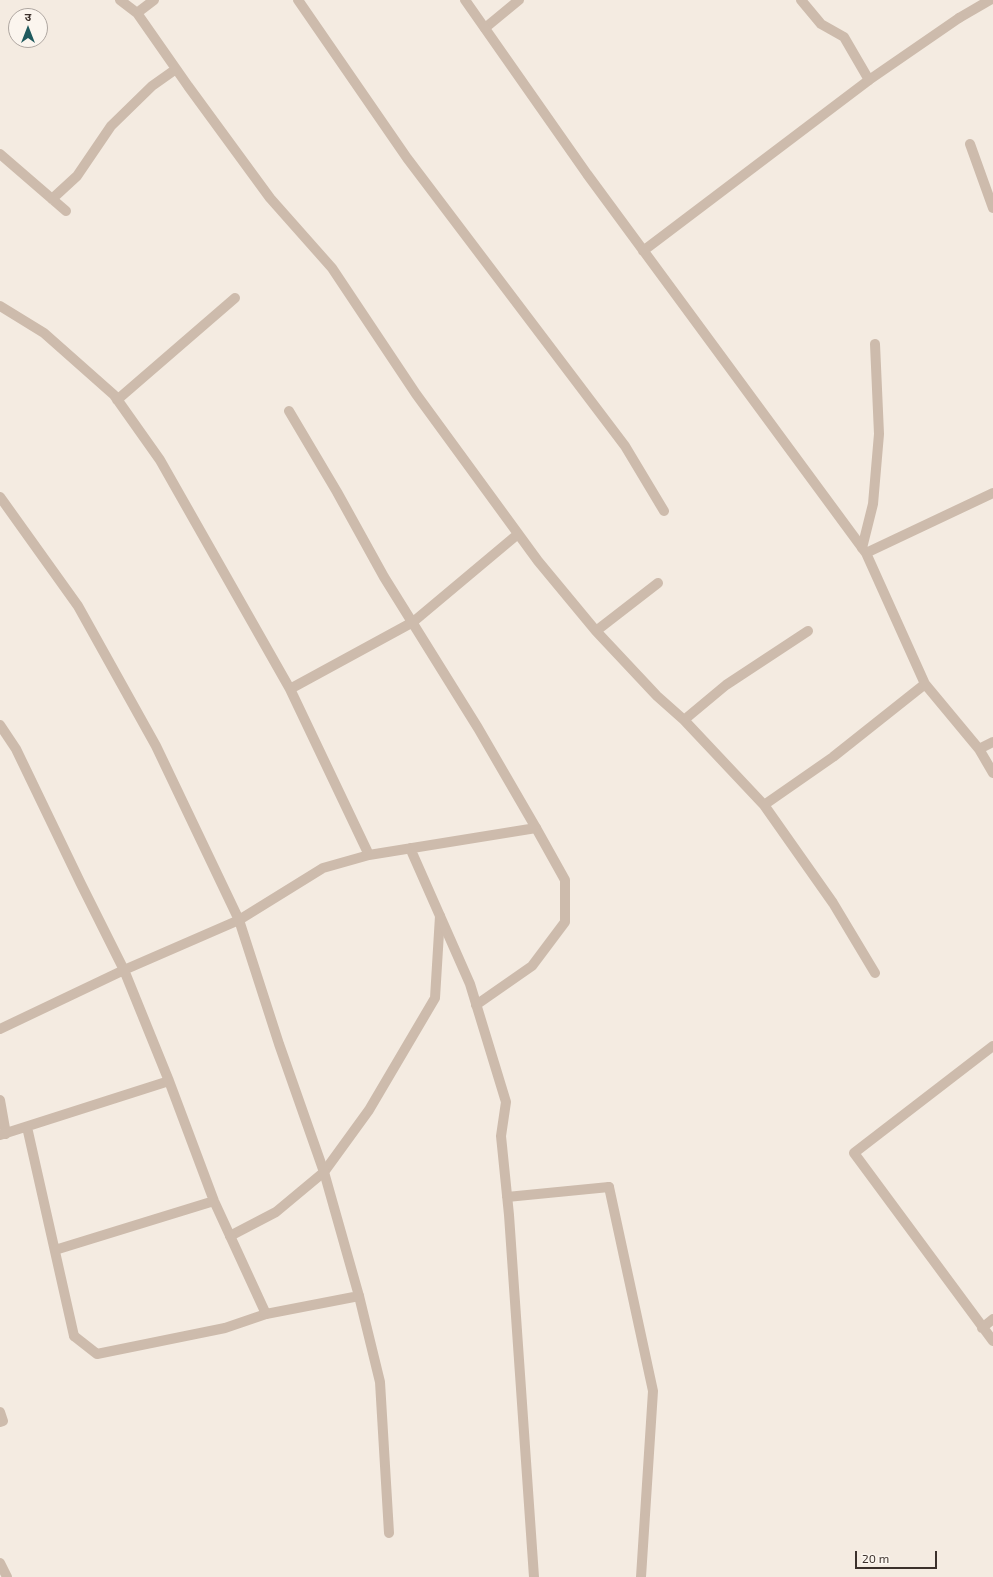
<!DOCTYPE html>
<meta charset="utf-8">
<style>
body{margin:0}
#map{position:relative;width:993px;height:1577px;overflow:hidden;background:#f4ebe1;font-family:"Exo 2","Noto Sans Devanagari",sans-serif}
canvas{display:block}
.north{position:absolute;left:8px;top:8px;width:40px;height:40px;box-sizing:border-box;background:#fbf5ee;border:1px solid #aea6a0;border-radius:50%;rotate:0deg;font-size:11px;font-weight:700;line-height:16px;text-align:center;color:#3b302b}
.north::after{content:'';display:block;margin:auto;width:14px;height:18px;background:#1f5a5e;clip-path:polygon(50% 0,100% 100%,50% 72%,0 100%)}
.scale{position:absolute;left:855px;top:1551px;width:82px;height:18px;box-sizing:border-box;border:2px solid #3b302b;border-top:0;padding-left:5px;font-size:12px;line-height:14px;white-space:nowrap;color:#3b302b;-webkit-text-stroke:3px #fbf5ee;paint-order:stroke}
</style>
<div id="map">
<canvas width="993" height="1577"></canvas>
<div class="north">उ</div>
<div class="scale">20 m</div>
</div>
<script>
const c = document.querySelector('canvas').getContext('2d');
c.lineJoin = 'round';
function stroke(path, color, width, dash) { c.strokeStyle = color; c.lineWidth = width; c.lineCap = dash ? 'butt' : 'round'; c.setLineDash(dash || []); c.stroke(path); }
stroke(new Path2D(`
 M801,0L821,24L844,37L869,80
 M959,18L990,0
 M485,28L519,0
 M862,548L873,504L879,434L875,344
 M476,1005L532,966L565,922V880L536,828
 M609,1187L653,1391L641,1577
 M230,1236L276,1212L324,1172L369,1110L435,998L440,916
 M359,1296L380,1382L389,1533
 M74,1336L97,1354L225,1328L266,1314`), '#cdbbac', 10);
stroke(new Path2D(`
 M120,0L137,13L188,86L270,198L332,268L416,394L538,561L596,631L657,696L684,720L764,805L833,903L875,973
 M298,0L407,158L625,446L664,511
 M465,0L587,174L866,553L925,684L979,749L993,773
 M137,13L154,0
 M970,144L993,208
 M0,154L66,211
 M52,199L77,176L111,126L152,86L176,69
 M643,251L869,80L959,18
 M0,306L44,333L114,395L160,460L290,689L369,855
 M117,400L235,298
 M0,497L78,606L156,746L239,920L279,1044L324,1172L359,1296L266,1314L214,1201L169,1081L124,970L81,884L16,749L0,725
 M866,553L993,493
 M596,631L658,583
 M290,689L413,622L518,534
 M684,720L726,685L808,631
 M979,749L993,742
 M764,805L833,757L925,684
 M410,848L470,984L506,1102L501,1136L509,1215L534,1577
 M0,1029L124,970L239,920L323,868L369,855L536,828L478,728L384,577L337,492L289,411
 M993,1046L854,1153L993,1341
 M0,1100L6,1134
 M27,1127L74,1336
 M0,1135L169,1081
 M507,1197L609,1187
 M55,1250L214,1201
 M982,1328L993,1319
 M0,1412L3,1421L0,1422
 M0,1563L7,1577`), '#cdbbac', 10);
</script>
